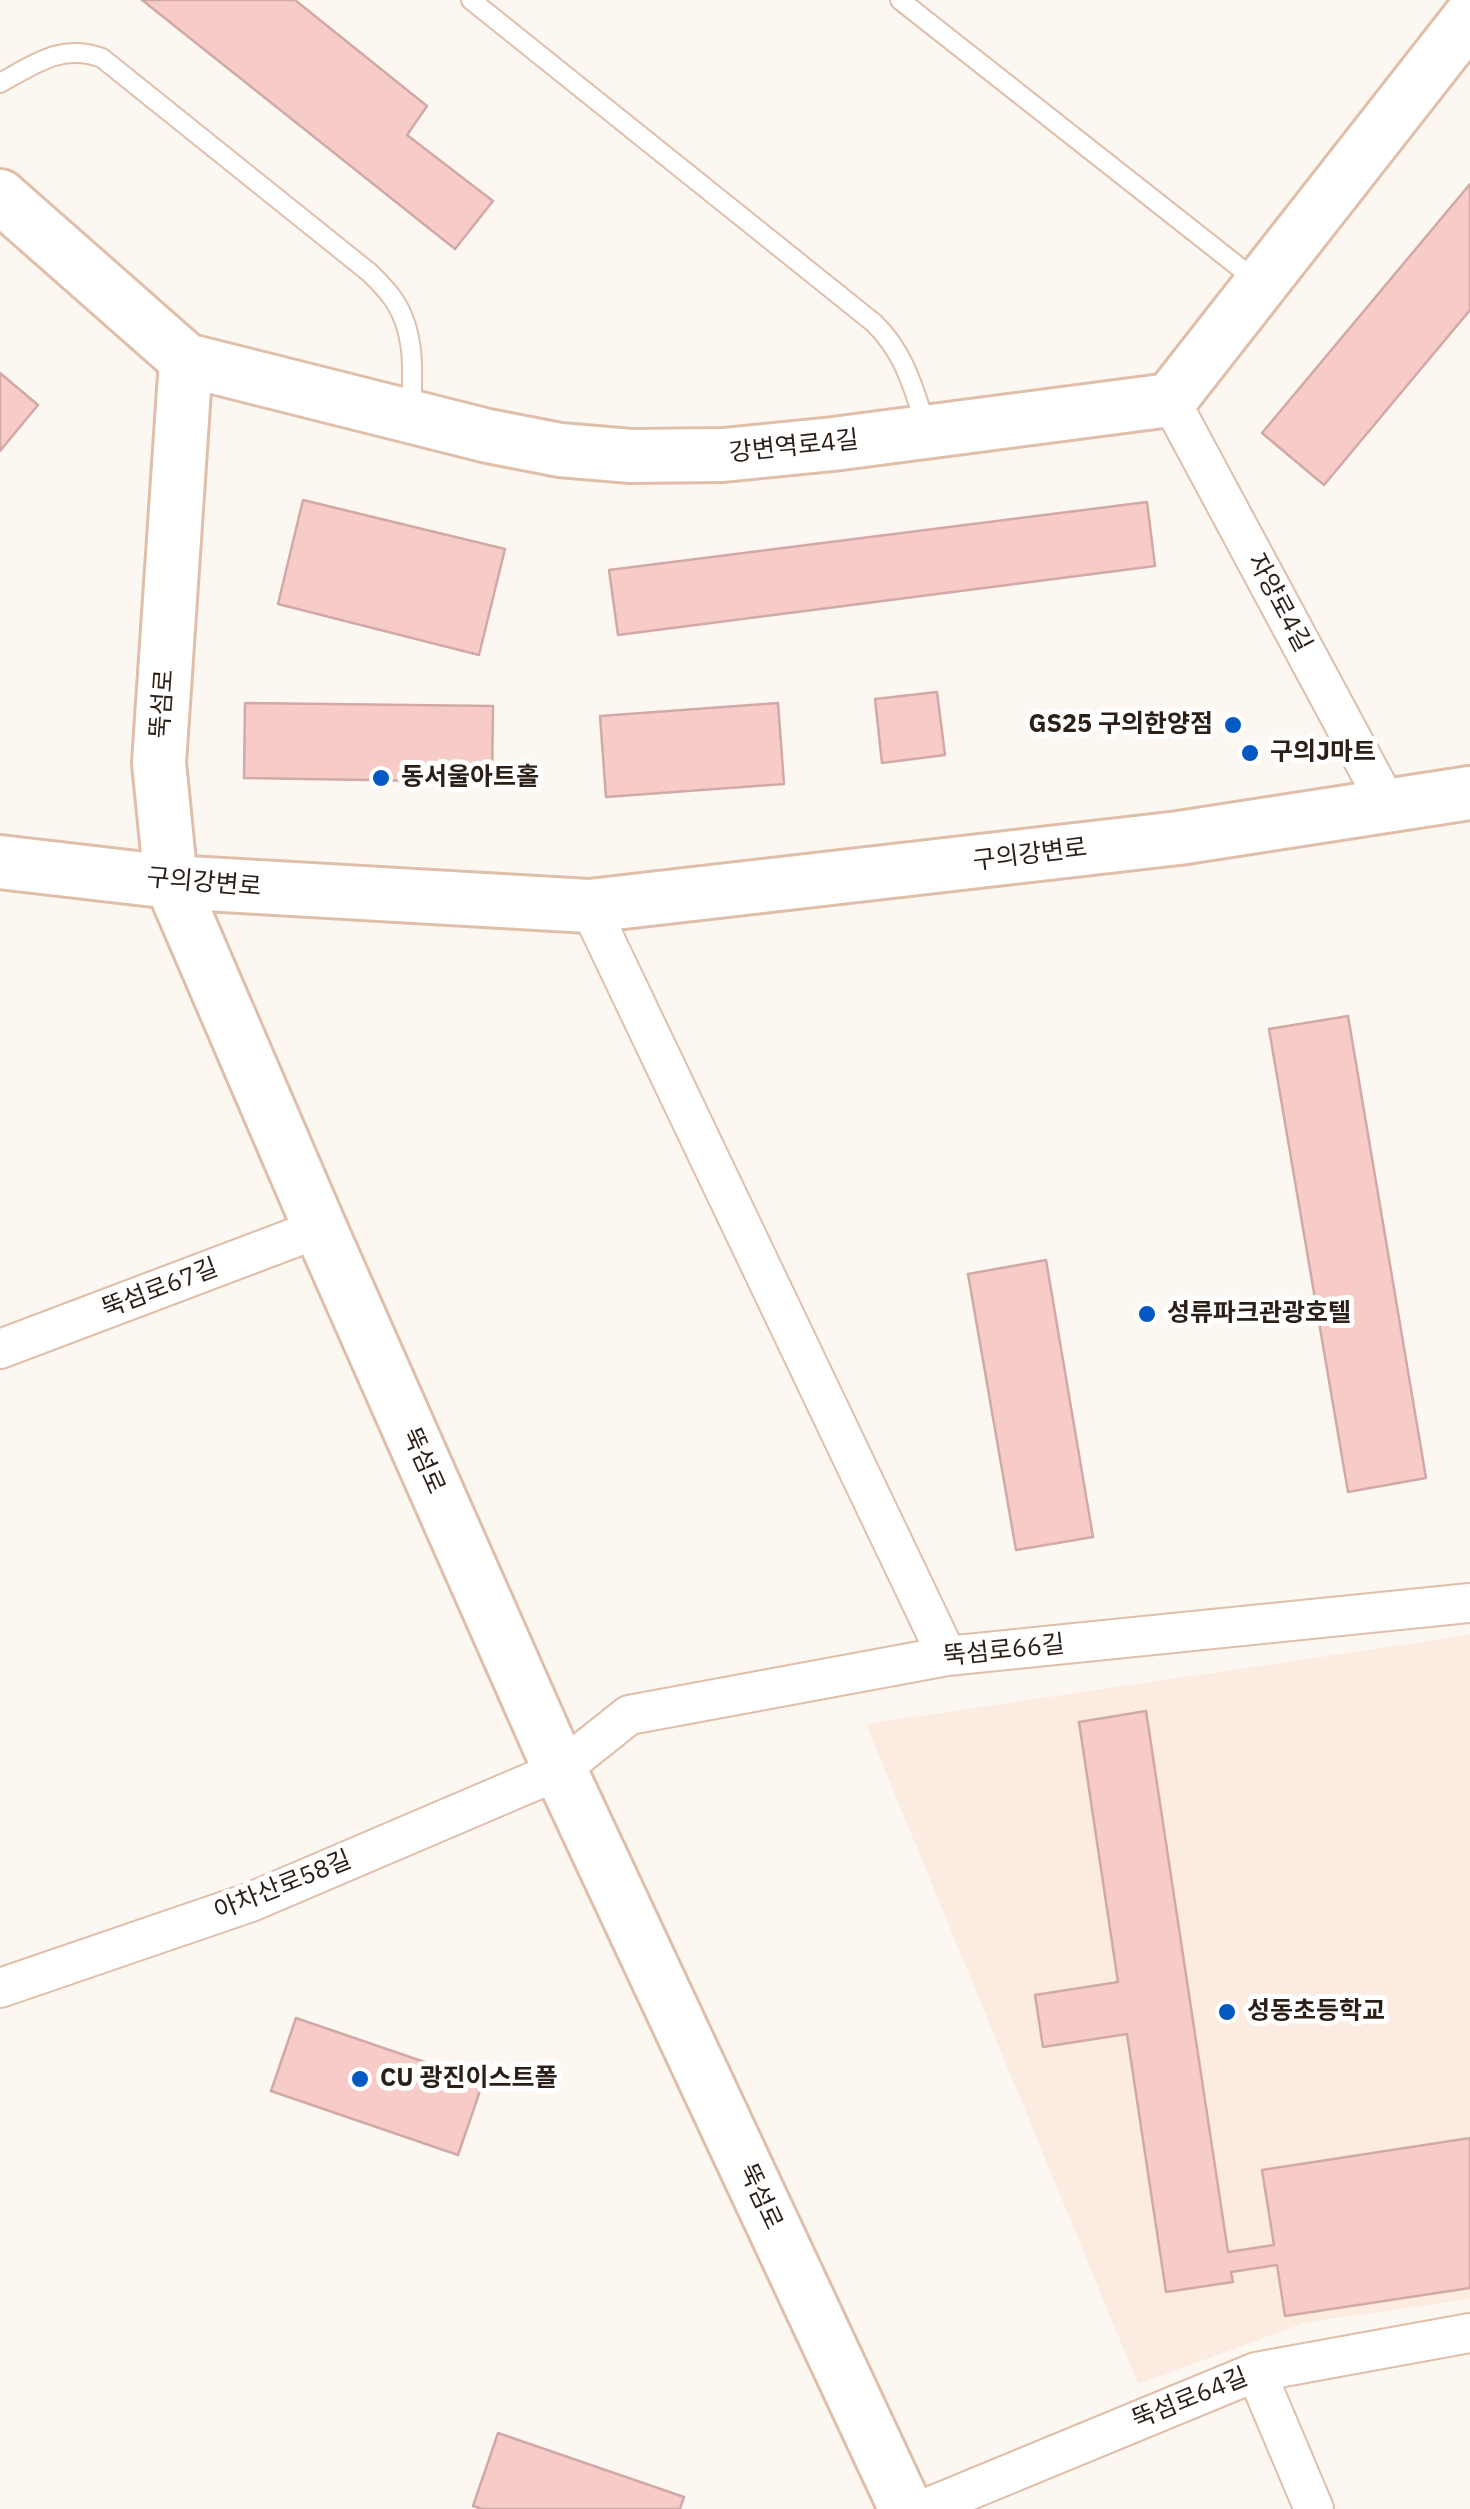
<!DOCTYPE html>
<meta charset="utf-8">
<style>
body{margin:0}
canvas{display:block;background:#fdf7f2}
</style>
<canvas width="1470" height="2509"></canvas>
<script>
const c = document.querySelector('canvas').getContext('2d');
c.lineJoin = 'round';
function fillPath(path, color) { c.fillStyle = color; c.fill(path, 'evenodd'); }
function stroke(path, color, width, dash) { c.strokeStyle = color; c.lineWidth = width; c.lineCap = dash ? 'butt' : 'round'; c.setLineDash(dash || []); c.stroke(path); }
function write(font, color, halo, rows, align = 'center') {
  c.font = font + ' "IBM Plex Sans","Noto Sans KR",sans-serif'; c.lineWidth = 10; c.setLineDash([]); c.textBaseline = 'middle'; c.strokeStyle = halo; c.fillStyle = color; for (const [text, x, y, turn = 0] of rows) {
    c.save(); c.translate(x, y); c.rotate((+turn || 0) * Math.PI / 180); c.textAlign = isNaN(turn) ? turn : align; if (halo) c.strokeText(text, 0, 0); c.fillText(text, 0, 0); c.restore();
  }
}
fillPath(new Path2D(`
 M1470,1635V2299L1307,2322L1138,2384L866,1724Z`), '#fcebe1');
const building = new Path2D(`
 M142,0H295L427,106L407,135L493,201L455,249Z
 M1470,184V310L1324,485L1262,433Z
 M0,373L38,405L0,451Z
 M303,500L505,549L479,655L278,604Z
 M1147,502L1155,566L618,635L609,570Z
 M937,692L945,755L882,763L875,699Z
 M245,703L493,706L492,782L244,778Z
 M778,703L784,784L606,797L600,716Z
 M1348,1016L1426,1478L1348,1492L1269,1029Z
 M1046,1260L1093,1537L1016,1550L968,1274Z
 M1146,1711L1228,2252L1274,2245L1262,2170L1470,2138V2288L1285,2316L1277,2265L1231,2272L1233,2282L1166,2292L1127,2034L1043,2047L1035,1995L1118,1982L1079,1722Z
 M296,2018L483,2082L458,2155L271,2091Z
 M498,2433L684,2497L680,2509H482L473,2506Z`);
fillPath(building, '#f7ccc8');
stroke(building, '#d1a9a6', 2.5);
const lane = new Path2D(`
 M471,0L874,323C904,352 913,387 926,426
 M900,0L1258,282
 M0,83C35,64 62,43 102,58L370,273C377,280 385,288 391,296C416,329 413,372 411,411`);
const street = new Path2D(`
 M1170,400L1388,806
 M589,906L947,1656
 M0,1349L320,1228
 M0,1988L251,1902L560,1770L629,1715L947,1656L1470,1603
 M1256,2372L1314,2509
 M924,2509L1256,2372L1470,2333`);
const secondary = new Path2D(`
 M0,196L186,360L488,436L560,450L631,456L723,455L833,444L1170,400L1470,17
 M186,360L159,763L171,882L320,1228L560,1770L906,2509
 M0,862L171,882L589,906L1179,838L1470,793`);
stroke(lane, '#dfbfaa', 22);
stroke(street, '#dfbfaa', 42);
stroke(secondary, '#dfbfaa', 58);
stroke(lane, '#fff', 18);
stroke(street, '#fff', 38);
stroke(secondary, '#fff', 52);
for (const [x, y, r, color] of [
 [1233,725,10,"#0458c2"],
 [1250,753,10,"#0458c2"],
 [381,778,10,"#0458c2"],
 [1147,1314,10,"#0458c2"],
 [1227,2012,10,"#0458c2"],
 [360,2079,10,"#0458c2"]
]) { const dot = new Path2D(); dot.arc(x, y, r, 0, 2 * Math.PI); c.fillStyle = color; c.fill(dot); stroke(dot, '#fff', 4); }
write('25px', '#2b1f17', '#fff', [
 ["강변역로4길",794,447,-6],
 ["자양로4길",1279,603,62],
 ["뚝섬로",163,704,-86],
 ["구의강변로",1030,855,-7],
 ["구의강변로",204,883,5],
 ["뚝섬로67길",160,1289,-21],
 ["뚝섬로",423,1461,66],
 ["뚝섬로66길",1004,1651,-6],
 ["아차산로58길",283,1886,-22],
 ["뚝섬로",760,2197,65],
 ["뚝섬로64길",1190,2399,-22]
]);
write('bold 25px', '#2b1f17', '#fff', [
 ["GS25 구의한양점",1213,725,"right"],
 ["구의J마트",1270,753],
 ["동서울아트홀",401,778],
 ["성류파크관광호텔",1167,1314],
 ["성동초등학교",1247,2012],
 ["CU 광진이스트폴",380,2079]
], 'left');
</script>
